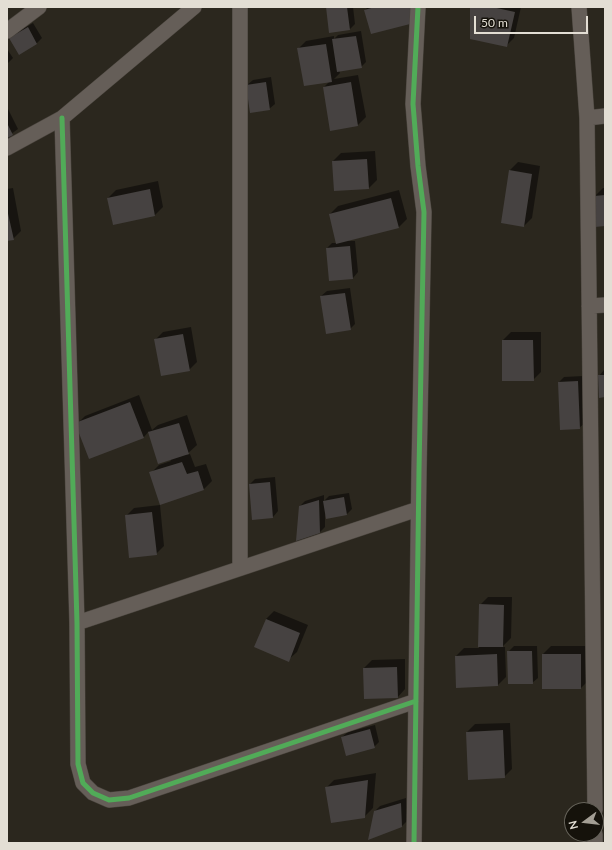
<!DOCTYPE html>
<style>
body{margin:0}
#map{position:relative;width:612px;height:850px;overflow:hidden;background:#2b271e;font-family:Lato,sans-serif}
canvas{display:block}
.frame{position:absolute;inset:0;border:8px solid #e3ded4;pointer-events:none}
.north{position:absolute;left:564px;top:802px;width:40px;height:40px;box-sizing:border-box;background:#15120b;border:1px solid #67645b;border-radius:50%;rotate:255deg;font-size:11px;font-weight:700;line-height:16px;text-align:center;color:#e3ded4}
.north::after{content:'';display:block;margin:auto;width:14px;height:18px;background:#a39e94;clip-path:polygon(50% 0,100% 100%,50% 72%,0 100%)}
.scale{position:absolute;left:474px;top:16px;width:114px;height:18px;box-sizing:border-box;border:2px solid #e3ded4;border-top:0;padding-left:5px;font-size:12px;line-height:14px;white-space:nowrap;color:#e3ded4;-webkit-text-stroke:3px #15120b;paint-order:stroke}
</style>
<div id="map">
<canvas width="612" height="850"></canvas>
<div class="frame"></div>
<div class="north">N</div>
<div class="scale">50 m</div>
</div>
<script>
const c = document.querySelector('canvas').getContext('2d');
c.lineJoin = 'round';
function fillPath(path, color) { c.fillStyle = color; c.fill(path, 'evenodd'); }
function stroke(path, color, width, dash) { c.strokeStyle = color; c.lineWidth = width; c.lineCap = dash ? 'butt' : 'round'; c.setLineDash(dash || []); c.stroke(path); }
fillPath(new Path2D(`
 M327,7H353L355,24L350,29Z
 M368,7H420L422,14L365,10Z
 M471,7H521L514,38L506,46Z
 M33,23L42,38L37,43L19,53L11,38L16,33Z
 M361,31L366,62L361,67L339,70L340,73L334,79L358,75L366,117L358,125L324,87L330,81L298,49L306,41L334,36V39L338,35Z
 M7,49L13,58L7,64Z
 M271,77L275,104L269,109L247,85L253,80Z
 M7,107L18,129L7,137Z
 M375,151L377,180L369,188L333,161L341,153Z
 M518,162L540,166L532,218L524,226L510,170Z
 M158,181L163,207L155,215L113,224L108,198L116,190Z
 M13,188L21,231L13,239L7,240V189Z
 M603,188H605V225L595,196Z
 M399,190L407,219L399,227L346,241H355L358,272L353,278L327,248L332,243H337L330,214L338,206Z
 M350,288L355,324L350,329L321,296L327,291Z
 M191,327L197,362L189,370L155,340L163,332Z
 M511,332H541V372L533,380H503V340Z
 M604,370H605V396L599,376Z
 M583,376L585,423L579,428L559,382L564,377Z
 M139,395L152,430L158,425L187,415L197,445L186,455L190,454L195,467L206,464L212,481L203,490L151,473L159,465L171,461L170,459L159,462L149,431L144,437L77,424L85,416Z
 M275,477L278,511L273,517L253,519L250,484L255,479Z
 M349,493L352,509L347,514L327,518L325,513V527L320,532L300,506L305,501L324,495V501L329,496Z
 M160,505L164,546L156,554L126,516L134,508Z
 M488,597H512L511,638L502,647H505L506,677L498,685L457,687L456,656L464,648H479L480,605Z
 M274,611L308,625L297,652L288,660L266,619Z
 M514,646H537L538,678L532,683L508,652Z
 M551,646H589V680L581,688L543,654Z
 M405,659V689L397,698L364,668L372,660Z
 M510,723L512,769L504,777L467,732L475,724Z
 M375,725L379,742L374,747L342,737L348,732Z
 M376,773L373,808L364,817L326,788L334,780Z
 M406,798L407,821L401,827L375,811L380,806Z`), '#0007');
fillPath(new Path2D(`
 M326,7H347L350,30L329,33Z
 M375,7H410L414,23L371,34L364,10Z
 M470,7H492L515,12L507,47L470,39Z
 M28,27L37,44L19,55L9,38Z
 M356,36L362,68L337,72L332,39Z
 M326,44L332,82L304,86L297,48Z
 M266,82L270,110L250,113L246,85Z
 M351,82L358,126L330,131L323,87Z
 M7,123L13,135L7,138Z
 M367,159L369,189L334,191L332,161Z
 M509,170L532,174L524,227L501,223Z
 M150,189L155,216L113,225L107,198Z
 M605,195V226L595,227L594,196Z
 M391,198L399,228L336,244L329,214Z
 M7,209L14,240L7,241Z
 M350,246L353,279L329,281L326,248Z
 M345,293L351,330L326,334L320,296Z
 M183,334L190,371L161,376L154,339Z
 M502,340H533L534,381H502Z
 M598,375H605V397L599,398Z
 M578,381L580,429L560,430L558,382Z
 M130,402L144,438L89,459L75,423Z
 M179,423L189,454L158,464L148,432Z
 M182,462L187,474L198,471L204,490L160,505L149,472Z
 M270,482L273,518L252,520L249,484Z
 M344,497L347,515L326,519L323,501Z
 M319,500L320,533L296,541L299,506Z
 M152,512L157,555L129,558L125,515Z
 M479,604L504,605L503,647H478Z
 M266,619L300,633L289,662L254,647Z
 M507,651H532L533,684H508Z
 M497,654L498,686L456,688L455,656Z
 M542,654H581V689H542Z
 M397,667L398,698L364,699L363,668Z
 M370,729L375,748L346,756L341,737Z
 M503,730L505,778L468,780L466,732Z
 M368,780L365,818L331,823L325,787Z
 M401,803L402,827L368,840L374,811Z`), '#464241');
const minor = new Path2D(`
 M240,7V568
 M579,7L587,118L595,810
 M7,31L39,7
 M62,118L77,623L78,764L83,783L93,793L109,800L129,798L416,701
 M587,118L605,116
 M7,148L62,118L194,7
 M589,306L605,305
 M77,623L418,509
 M414,843L419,470L424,212L418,166L413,104L418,7
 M595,843V834`);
stroke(minor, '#48433c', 16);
stroke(minor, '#655e58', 15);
stroke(new Path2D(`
 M62,118L77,623L78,764L83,783L93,793L109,800L129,798L416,701
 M414,843L419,470L424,212L418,166L413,104L418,7`), '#51ab58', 5);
</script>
